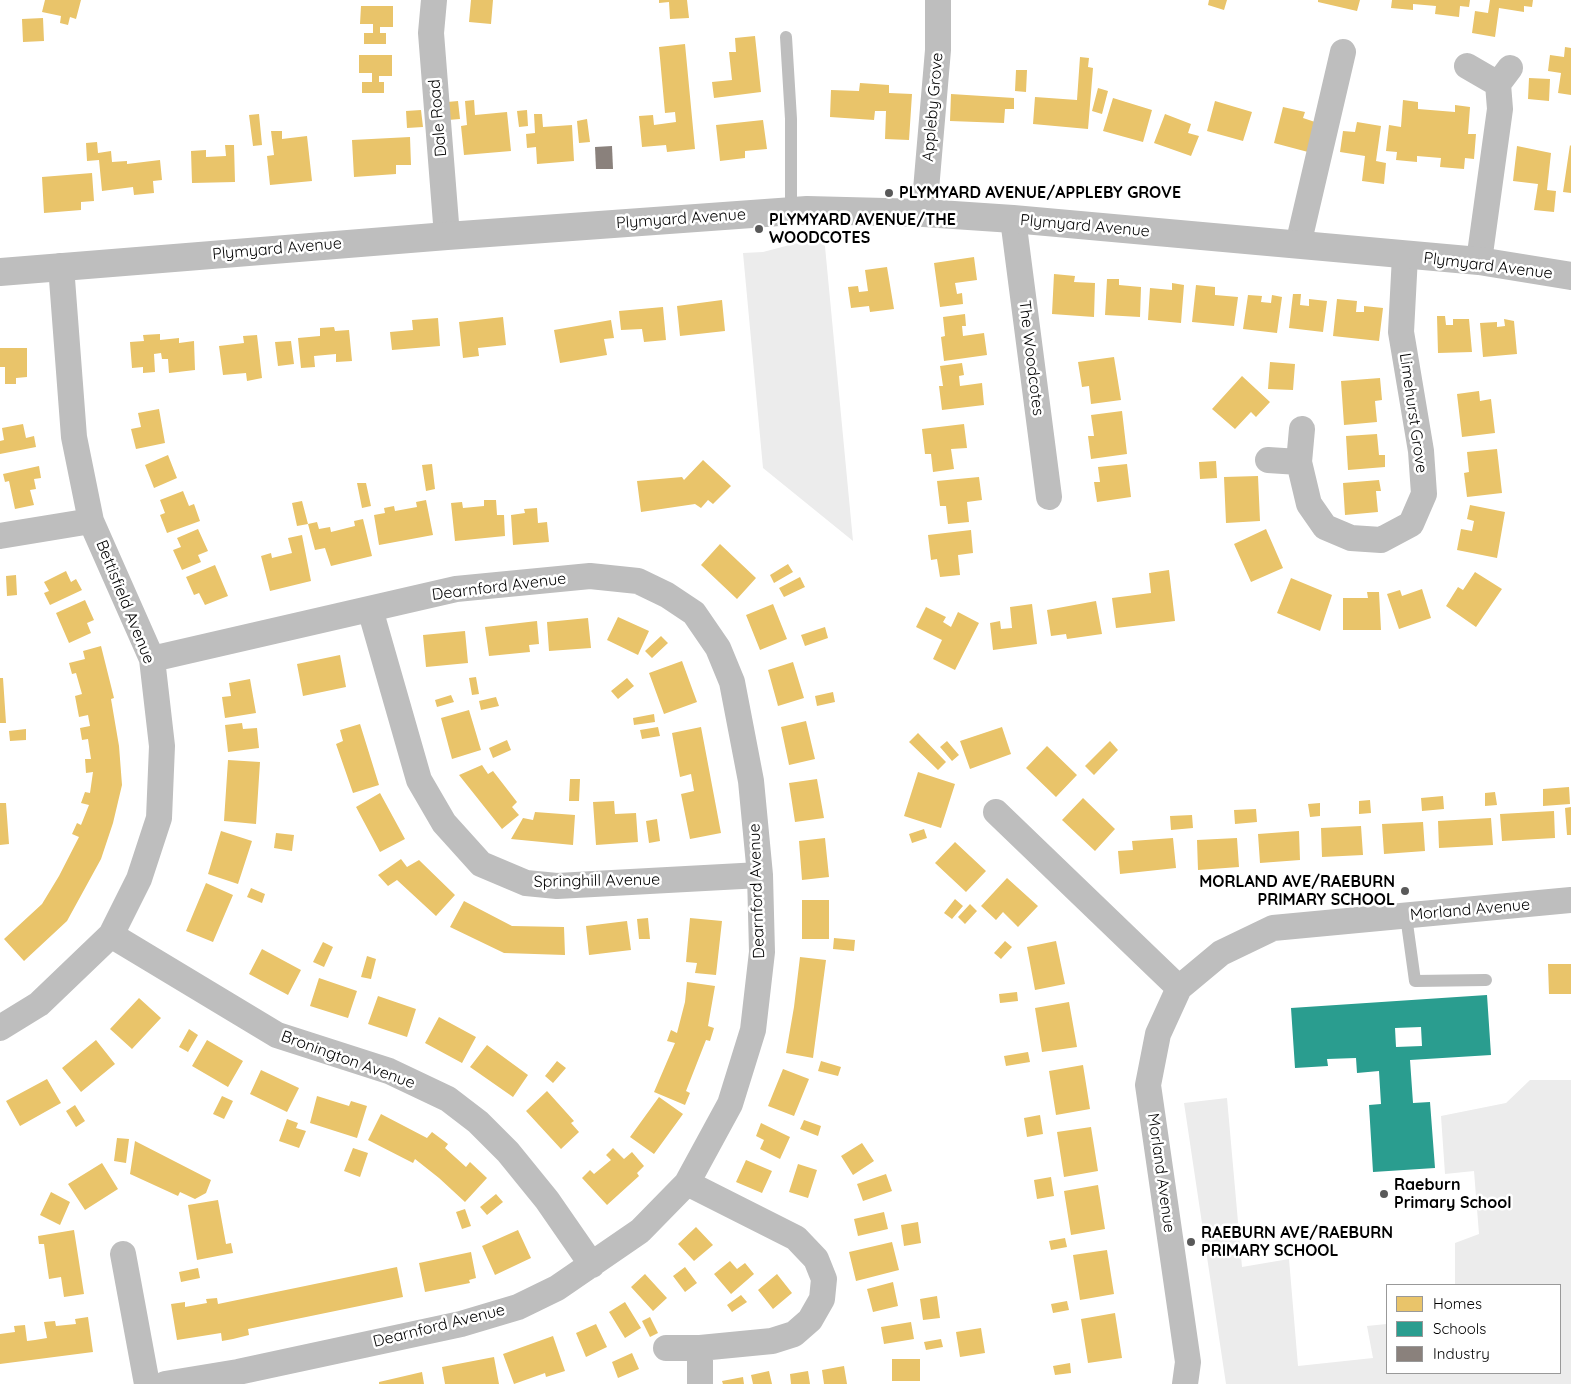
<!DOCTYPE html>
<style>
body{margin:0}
#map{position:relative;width:1571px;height:1384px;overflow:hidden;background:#fff;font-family:Quicksand,sans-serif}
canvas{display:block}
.legend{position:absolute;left:1386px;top:1284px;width:175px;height:90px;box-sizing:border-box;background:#fff;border:1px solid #999;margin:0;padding:6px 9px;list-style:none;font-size:15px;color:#000}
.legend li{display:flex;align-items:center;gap:10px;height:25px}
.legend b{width:25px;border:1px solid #999}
</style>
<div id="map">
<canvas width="1571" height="1384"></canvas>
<ul class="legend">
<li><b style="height:14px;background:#e9c46a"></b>Homes</li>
<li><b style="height:14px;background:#2a9d8f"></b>Schools</li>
<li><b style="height:14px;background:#8a817c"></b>Industry</li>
</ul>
</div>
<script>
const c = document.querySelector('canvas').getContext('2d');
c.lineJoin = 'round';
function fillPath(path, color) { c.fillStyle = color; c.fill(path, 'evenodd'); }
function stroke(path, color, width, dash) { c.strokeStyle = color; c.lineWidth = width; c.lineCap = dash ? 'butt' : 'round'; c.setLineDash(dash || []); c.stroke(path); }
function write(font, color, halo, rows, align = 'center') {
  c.font = font + ' Quicksand,sans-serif'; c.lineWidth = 5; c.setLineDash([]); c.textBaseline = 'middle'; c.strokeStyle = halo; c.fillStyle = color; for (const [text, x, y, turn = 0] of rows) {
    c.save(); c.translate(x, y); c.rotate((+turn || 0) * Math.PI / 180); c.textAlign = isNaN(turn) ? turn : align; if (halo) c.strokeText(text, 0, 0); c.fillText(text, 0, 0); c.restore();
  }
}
fillPath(new Path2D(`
 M824,236L853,541L763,468L743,253L763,252Z
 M1530,1080H1571V1384H1226L1184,1103L1227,1098L1242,1267L1289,1259L1298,1366L1373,1358L1367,1326L1387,1324V1373H1560V1285H1455V1243L1479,1234L1474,1171L1445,1174L1441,1116L1506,1103Z`), '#ececec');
fillPath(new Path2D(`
 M45,0H81L76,19L70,17L68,25L60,23L61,16L42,12Z
 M471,0H493L491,24L469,22Z
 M659,0H687L689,18L670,19L669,2L659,3Z
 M1209,0H1227L1224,10L1208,5Z
 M1318,0H1360L1357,11L1318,2Z
 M1392,0H1470L1469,7L1460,6L1459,17L1435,14L1436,6L1413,4V10L1391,8Z
 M1490,0H1533L1532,7L1524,6V12L1499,8L1495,37L1472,33L1475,11L1488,13Z
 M361,6H393V27H380V33H386V44H364V33H373V24H360Z
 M43,18L44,41L23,42L22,19Z
 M755,36L761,92L714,98L712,82L732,80L729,52H736L735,38Z
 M685,44L695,149L667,152L666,145L642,147L639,116L653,115L654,125L676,122L675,112L665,113L659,47Z
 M1565,47L1571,48V95L1558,93L1561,73L1548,71L1550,55L1564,57Z
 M359,55H392V76H379V82H384V93H362V82H372V73H359Z
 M1080,57L1089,58L1088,67L1093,68L1088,129L1033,124L1035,97L1077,100Z
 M1016,70H1027L1026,92L1015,91Z
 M1529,78L1550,79L1549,101L1528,99Z
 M860,83L889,85V93L912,94L909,140L885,139L886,111H875L874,120L830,117L831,90L859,91Z
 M1098,88L1108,91L1102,114L1092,111Z
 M951,94L1014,98V109H1005L1004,123L950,121Z
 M1113,98L1152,110L1143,142L1103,131Z
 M474,100L475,115L507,112L511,151L464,155L461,126L467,125L465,101Z
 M1403,100L1418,102V109L1455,112V105L1470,107L1468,134H1476L1474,159L1465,158L1464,169L1440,167L1441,158L1417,156V162L1396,160L1397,152L1386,151L1389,125L1401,127Z
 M458,101L460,119L448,120L447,102Z
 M1215,101L1252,112L1243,141L1207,131Z
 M1283,107L1305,112L1303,118L1315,122L1308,152L1274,143Z
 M421,110L423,127L407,128L406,111Z
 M527,110L528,126L519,127L517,111Z
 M259,114L262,145L253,146L249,115Z
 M534,114H542L543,127L572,125L574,161L537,164L536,147L527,148L526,134L535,133Z
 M1165,114L1191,124L1188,133L1199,136L1191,156L1154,143Z
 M587,119L590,142L579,143L577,121Z
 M763,120L767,149L745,151V158L720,161L716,125Z
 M1357,122L1381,126L1376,161L1386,163L1384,184L1362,181L1365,156L1340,152L1343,131L1355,132Z
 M271,131H282V139L307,136L312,181L270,185L267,156L274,155Z
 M410,137L411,165H396V174L354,177L352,140Z
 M97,142L98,153L111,151L112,162L127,161V164L160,160L162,180L153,181L154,193L134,195L133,187L102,191L99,160L87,161L86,143Z
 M225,145H234L235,182L192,183L191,151L206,150V157L226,156Z
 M1570,145L1571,146V193L1563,192Z
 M1517,146L1551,153L1547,190L1556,191L1554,212L1534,210L1538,184L1513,181Z
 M92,173L94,201L81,202V210L44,213L42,177Z
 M974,257L977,280L955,283L957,294L962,293L963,304L940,307L934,263Z
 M887,267L894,309L870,312L869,306L851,308L848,287L858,286L859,292L868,291L865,270Z
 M1054,274L1075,276L1074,282L1095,283L1094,317L1052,314Z
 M1107,279H1119V285L1141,287L1140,317L1105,315Z
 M1172,283L1184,285L1181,323L1148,320L1150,288L1172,290Z
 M1196,285L1215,287V295L1238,297L1234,326L1192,322Z
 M1293,294H1301L1300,305L1309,306V299L1327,301L1323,332L1289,328Z
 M1248,295L1262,296L1261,302L1271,303L1272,295L1282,297L1277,333L1243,329Z
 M1337,299L1357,301L1356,312H1364V306L1383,308L1379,341L1333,336Z
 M722,300L725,331L680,336L677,306Z
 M663,307L666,340L644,342L642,329L621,330L619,311Z
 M965,314L966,326H962L963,336L984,333L987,355L944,361L941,337L945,336L943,317Z
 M1437,316H1445L1446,325H1453V319H1469L1472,352L1438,353Z
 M503,317L506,345L478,348L479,356L463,358L459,322Z
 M438,318L440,346L392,350L390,332L413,330L412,320Z
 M1504,319L1514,321L1517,354L1483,357L1480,323L1497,322V327L1505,326Z
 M611,320L614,338L604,339L607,355L560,363L554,330Z
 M334,327L335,331L349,330L352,361L336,362V354L314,356L315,367L301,368L298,338L320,336V328Z
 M160,334V340L179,338V343L194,341L195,370L169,373L168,359H162L161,353L154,354L155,372L143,373V367L132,368L130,342L144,341L143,335Z
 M257,335L262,378L247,381L246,373L223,375L219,346L244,343L243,336Z
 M291,341L294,364L278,366L275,342Z
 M0,348H27V377L16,378V384H5V367H0Z
 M1114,357L1121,400L1091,404L1089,386L1082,387L1078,362Z
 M1270,362L1295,364L1293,390L1268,389Z
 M962,363L964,375L959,376L960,386L982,383L984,405L942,410L939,386H943L940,366Z
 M1242,376L1270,402L1256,417L1251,412L1235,429L1212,409Z
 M1380,378L1382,400L1375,401L1377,422L1344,425L1341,381Z
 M1479,391L1480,401L1491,399L1495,433L1462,437L1457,394Z
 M159,409L165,443L136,449L131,429L141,427L138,413Z
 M1122,411L1127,454L1091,459L1088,436H1094L1091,415Z
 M23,424L26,438L34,436L36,447L0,454V441L4,440L2,428Z
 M964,424L967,448L951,449L954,469L933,472L931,454H925L922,429Z
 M1377,434L1379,455H1385V467L1348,470L1346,436Z
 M1497,449L1502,493L1467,497L1464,473L1469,472L1467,452Z
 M168,455L177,478L154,488L145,465Z
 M703,460L731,486L713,504L708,500L701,508L695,504L641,512L637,481L682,477L684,480Z
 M1216,461L1217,478L1200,479L1199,462Z
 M432,464L435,489L426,491L422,465Z
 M1127,464L1131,497L1097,502L1094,482H1100L1098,467Z
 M39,466L41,478L34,479L36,489L30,490L34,505L15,509L9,481L5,482L3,474Z
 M1258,476L1260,521L1226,523L1224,477Z
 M979,477L982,500L967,502L969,522L948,524L946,506H940L937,481Z
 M1379,480L1381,491H1376L1378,512L1345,515L1343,483Z
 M357,483H366L371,506L362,508Z
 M183,491L189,506L194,504L200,521L167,533L160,515L165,513L160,500Z
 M426,500L433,535L379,545L374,515L385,513L384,508L394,506L395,511L417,507L416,502Z
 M484,500H496L497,515H504L505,536L455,541L451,503L462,502L463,508L484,506Z
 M302,501L308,524L297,526L292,503Z
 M1470,505L1505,512L1497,558L1457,550L1461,529L1472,531L1474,521L1467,519Z
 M537,508L538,523L547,522L549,542L513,545L511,515L525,513L524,509Z
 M363,519L372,556L331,566L325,548L315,550L308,524L317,522L319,529L330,527L331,532L355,526L354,521Z
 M198,529L208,551L198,555L201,562L182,570L173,550L181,547L177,538Z
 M1266,529L1283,568L1251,582L1234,544Z
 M971,530L973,553L958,555L960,575L940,577L937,559L931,560L928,535Z
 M302,535L311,581L270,591L261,556L271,553L272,558L292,553L288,538Z
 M720,544L756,578L737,599L701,565Z
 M788,564L793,572L774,583L770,575Z
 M215,565L228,596L205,605L199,593L194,595L186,577Z
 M1169,570L1175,621L1116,628L1112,598L1151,593L1149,573Z
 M66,571L71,582L76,579L82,590L50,605L44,593L49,591L44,582Z
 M1475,572L1502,589L1476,627L1446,606L1458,587L1463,590Z
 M16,575L17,595L7,596L6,576Z
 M800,577L805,587L784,597L779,588Z
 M1291,578L1332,595L1320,631L1277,613Z
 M1422,589L1431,618L1399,629L1387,594L1400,590L1402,596Z
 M1367,592H1379L1381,630H1343V598H1368Z
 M85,600L94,620L87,623L91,633L69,643L56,613Z
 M1096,601L1102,634L1067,639L1066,634L1051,636L1047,610Z
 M773,604L787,639L760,650L746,615Z
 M1032,604L1037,644L993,650L990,623L1000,621L1001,629L1012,628L1010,607Z
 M926,607L946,617L943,622L951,627L958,612L979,623L955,670L933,659L942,640L916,627Z
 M618,617L649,631L638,655L607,640Z
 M588,618L591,648L549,651L547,622Z
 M537,621L539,644L529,645L530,652L489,656L485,627Z
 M825,627L828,638L805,646L801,635Z
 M465,631L468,663L426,667L423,635Z
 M661,636L668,643L652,658L645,651Z
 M101,646L114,698L111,699L119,746L122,785L113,823L101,859L67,921L24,961L4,939L42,904L59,876L79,837L72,834L77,823L81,825L89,805L81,803L85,792L90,793L93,772L86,773L85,759H91L88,739L82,740L80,728L90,726L88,715L79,717L75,696L82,694L76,673L72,674L69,663L85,659L83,651Z
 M340,655L346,687L303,696L297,664Z
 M682,661L697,702L664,714L649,673Z
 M793,662L804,698L778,706L768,670Z
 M476,677L479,694L472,695L469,678Z
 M0,678H3L6,723H0Z
 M627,678L634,686L618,699L611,691Z
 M250,679L256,713L225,718L222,697L231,696L229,683Z
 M833,692L835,702L817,706L815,696Z
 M451,695L454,702L437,707L435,700Z
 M496,697L499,706L481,710L479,701Z
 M469,710L481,750L452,759L441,718Z
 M654,714L655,722L634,725L633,718Z
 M806,721L815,759L789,765L781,727Z
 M242,723L243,729L257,728L259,748L228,752L225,725Z
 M360,724L379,785L353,793L336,744L343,741L340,730Z
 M658,727L660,736L642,739L640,730Z
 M701,727L721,833L690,839L681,794L694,791L691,774L680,777L672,733Z
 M1002,727L1011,754L970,769L960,741Z
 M26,729V740L10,741L9,731Z
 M918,733L946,762L938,770L909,742Z
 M507,740L511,750L493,758L489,748Z
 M947,741L959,755L952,761L940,747Z
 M1110,741L1118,750L1094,775L1085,766Z
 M1047,746L1077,775L1056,797L1026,768Z
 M228,760L260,762L256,824L224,821Z
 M482,765L488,774L493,771L517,802L512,807L519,815L502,829L459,775Z
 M918,772L955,784L941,828L904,816Z
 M570,779H580L579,801H569Z
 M817,779L824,818L795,822L789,783Z
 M1569,787L1570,804L1543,806V789Z
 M1495,792L1497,805L1485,806V793Z
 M380,793L405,839L380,852L356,807Z
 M1443,796L1444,809L1422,811L1421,798Z
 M1083,798L1115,829L1095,851L1062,820Z
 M1370,800L1371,813L1359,814V801Z
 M614,801L615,814L636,813L638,842L596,845L593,802Z
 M0,803H6L9,844L0,845Z
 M1320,803V816L1310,817L1308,804Z
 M1571,807V835H1567L1565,808Z
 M1256,809L1257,822L1235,824L1234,810Z
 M1554,811L1555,838L1502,841L1500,814Z
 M535,812L575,815L573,845L511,839L523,818L533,820Z
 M1192,815L1193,828L1171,830L1170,816Z
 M1491,818L1493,845L1439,848L1438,821Z
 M657,819L660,841L649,843L646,821Z
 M1423,822L1425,851L1384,854L1382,824Z
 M1361,826L1363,855L1322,857L1321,828Z
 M924,829L927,838L912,843L909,834Z
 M221,831L252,841L238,884L208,874Z
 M1299,831L1300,860L1260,863L1258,834Z
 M276,833L294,835L292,851L274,848Z
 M825,838L829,877L802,880L799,841Z
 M1173,838L1176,868L1120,874L1118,851L1133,850L1132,841Z
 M1237,838L1239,867L1198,870L1197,840Z
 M955,842L986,871L966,892L935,863Z
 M401,859L407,867L419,860L455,895L436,916L397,880L388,886L378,875Z
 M1007,878L1038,906L1018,927L1003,912L996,920L981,906Z
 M206,883L233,895L213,942L186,931Z
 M251,888L265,894L262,903L247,897Z
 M955,899L963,906L952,919L944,913Z
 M802,900H829V939H802Z
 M464,901L512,926L564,927L565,955L504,953L450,927Z
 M970,904L977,911L965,924L958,917Z
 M648,918L650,939H639L637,919Z
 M690,918L722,921L716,975L695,973L697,963L686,962Z
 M627,921L631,950L589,955L586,926Z
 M834,938L855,940L854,951L833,949Z
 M1005,941L1012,947L1001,959L994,953Z
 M1056,941L1065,984L1035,990L1027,947Z
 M323,942L333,947L324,967L313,962Z
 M262,949L301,970L288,995L249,974Z
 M367,956L376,959L371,979L361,977Z
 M800,957L826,960L813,1058L786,1053L794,1007Z
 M1548,964H1571V994H1549Z
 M319,978L357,991L348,1018L310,1006Z
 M687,982L715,986L708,1026L714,1028L710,1041L706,1040L686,1091L690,1093L685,1105L654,1092L675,1043L667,1041L671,1030L677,1033L685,1002Z
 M1017,992L1018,1001L1000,1003L999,994Z
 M378,996L416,1009L407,1037L368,1024Z
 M139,998L161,1018L132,1049L110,1029Z
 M1069,1002L1077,1047L1042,1052L1035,1008Z
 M439,1017L476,1037L462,1063L425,1043Z
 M189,1029L198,1035L188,1052L179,1047Z
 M96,1040L115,1064L81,1092L62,1068Z
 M207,1040L243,1061L228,1087L192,1066Z
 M487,1045L528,1075L513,1097L470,1067Z
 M1028,1052L1030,1062L1006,1066L1004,1056Z
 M557,1061L566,1068L553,1083L545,1076Z
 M821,1061L841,1067L838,1076L818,1071Z
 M1083,1065L1090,1109L1056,1115L1049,1071Z
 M783,1069L809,1079L794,1116L768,1106Z
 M261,1070L299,1088L287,1112L250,1094Z
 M47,1079L61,1103L20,1126L6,1101Z
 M547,1091L574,1121L571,1123L579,1132L561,1149L526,1111Z
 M222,1096L233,1101L224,1119L213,1114Z
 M317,1096L349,1106L351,1101L367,1106L357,1138L310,1123Z
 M659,1097L683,1114L654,1154L630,1137Z
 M75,1105L85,1121L76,1127L66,1111Z
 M381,1114L427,1138L432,1132L448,1144L445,1148L466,1167L470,1162L487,1178L465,1202L439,1178L415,1159L413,1163L368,1140Z
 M1040,1115L1043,1134L1027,1137L1024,1118Z
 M287,1119L298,1123L296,1128L306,1131L299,1148L279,1141Z
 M804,1120L821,1126L818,1136L800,1129Z
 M761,1123L790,1137L780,1159L760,1149L764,1140L756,1136Z
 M1091,1127L1098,1171L1064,1177L1057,1132Z
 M117,1138L129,1139L126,1163L114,1161Z
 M135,1141L211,1180L206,1193L195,1199L180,1192L178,1196L130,1174Z
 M862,1143L874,1161L853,1175L841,1156Z
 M353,1148L368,1153L360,1177L344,1171Z
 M613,1148L624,1159L632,1152L644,1166L637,1173L639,1176L607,1205L582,1178L590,1170L594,1174L611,1160L606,1155Z
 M746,1160L772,1171L762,1193L736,1182Z
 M102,1163L118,1189L85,1210L68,1184Z
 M798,1164L817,1170L808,1198L789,1192Z
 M886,1174L892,1191L863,1201L857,1184Z
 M1051,1177L1054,1196L1037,1199L1034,1180Z
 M1098,1185L1105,1229L1071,1235L1064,1191Z
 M51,1192L70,1202L60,1225L40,1215Z
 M496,1194L503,1202L487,1215L480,1207Z
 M218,1200L226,1244L231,1243L233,1253L197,1260L188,1205Z
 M465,1209L471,1226L462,1229L456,1212Z
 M884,1212L888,1229L858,1236L854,1219Z
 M918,1222L921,1243L904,1246L901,1225Z
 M696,1227L713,1245L694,1261L678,1244Z
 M74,1230L84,1294L64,1297L61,1277L49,1279L44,1244H39L38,1236Z
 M518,1230L531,1258L495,1275L482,1246Z
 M1065,1238L1067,1247L1051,1250L1049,1241Z
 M892,1242L899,1270L856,1281L849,1252Z
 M1107,1250L1114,1294L1080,1300L1073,1255Z
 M471,1252L476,1278L469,1280L470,1283L425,1292L419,1263Z
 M730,1261L737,1269L745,1263L754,1274L731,1294L714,1274Z
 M397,1267L403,1297L248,1329L249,1335L233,1339L222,1341L221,1333L177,1340L171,1304L185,1302V1307L207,1303L206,1299L217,1298L218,1304Z
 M685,1267L697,1283L685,1292L673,1276Z
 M198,1268L200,1278L181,1282L179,1272Z
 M645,1274L667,1298L653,1311L631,1287Z
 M777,1274L792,1293L773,1309L758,1290Z
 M893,1282L898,1306L873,1312L867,1289Z
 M741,1295L747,1302L732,1312L727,1305Z
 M937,1296L940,1318L923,1320L920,1299Z
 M1067,1301L1069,1310L1053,1313L1051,1304Z
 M625,1302L641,1328L625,1338L609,1312Z
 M1115,1313L1122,1358L1088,1363L1081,1319Z
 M88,1317L93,1352L0,1364V1334L15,1332L14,1326L25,1325L27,1341L35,1340L47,1338L44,1322L55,1321L56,1326L76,1324L75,1319Z
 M650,1317L658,1333L650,1337L642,1321Z
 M911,1322L914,1339L884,1344L881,1327Z
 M596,1324L607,1347L586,1357L576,1333Z
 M981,1328L985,1353L960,1357L956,1332Z
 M553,1336L565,1371L546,1377L545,1373L514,1384L503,1354Z
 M941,1339L943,1347L926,1350L924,1342Z
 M632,1353L639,1369L618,1378L612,1362Z
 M494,1357L499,1384H445L442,1367Z
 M892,1359H920V1381H892Z
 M1070,1363L1071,1373L1055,1375L1053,1366Z
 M844,1366L847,1384H824L822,1370Z
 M769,1371L772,1384H753L751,1375Z
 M808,1371L810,1384H791L790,1374Z
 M422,1372L424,1384H379V1382Z
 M743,1377L744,1384H723L722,1381Z`), '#e9c46a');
fillPath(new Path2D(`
 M1487,995L1491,1055L1410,1060L1413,1103L1430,1102L1435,1168L1373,1172L1369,1105L1381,1104L1379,1071L1357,1073L1356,1058L1327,1059L1328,1066L1295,1068L1291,1008ZM1421,1027L1422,1046L1396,1047L1395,1028Z`), '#2a9d8f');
fillPath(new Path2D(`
 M612,146L613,169H596L595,147Z`), '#8a817c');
stroke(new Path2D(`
 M786,37L791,119V211
 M1406,916L1415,981L1486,980`), '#bebebe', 12);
stroke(new Path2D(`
 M434,0L431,33L447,236
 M1467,66L1498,84
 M924,213L938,50V0
 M1013,219L1049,497
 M1298,245L1343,52
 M1479,261L1500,109L1498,84L1510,68
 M1302,429L1299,462L1309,504L1325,527L1351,538L1381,540L1411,524L1424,494L1421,451L1401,332L1405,256
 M1268,460L1299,462
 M0,536L91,521
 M370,609L419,780L444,823L481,864L526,883L557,886L760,875
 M152,659L456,589L590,576L638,581L667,595L694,613L718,648L732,682L751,781L760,875L762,952L753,1030L730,1104L687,1183L640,1231L557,1288L518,1307L461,1324L238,1372L165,1384
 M996,812L1179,988
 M111,935L277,1035L389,1071L448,1099L478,1122L508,1152L547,1200L592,1265
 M0,1028L39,1004L111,935L139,879L159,818L162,746L152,659L91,521L74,437L61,266
 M123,1254L147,1384
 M666,1348H700L772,1341L794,1334L810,1320L822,1299L824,1279L816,1259L796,1238L687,1183
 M700,1348V1383
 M1185,1384L1188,1362L1148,1085L1158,1034L1179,988L1221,953L1273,928L1571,900`), '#bebebe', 26);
stroke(new Path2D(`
 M0,272L447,236L807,210L924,213L1013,219L1479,261L1571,276`), '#bebebe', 28);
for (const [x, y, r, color] of [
 [889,193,5,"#595959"],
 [759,229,5,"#595959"],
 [1405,891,5,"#595959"],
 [1384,1194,5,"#595959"],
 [1191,1242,5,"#595959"]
]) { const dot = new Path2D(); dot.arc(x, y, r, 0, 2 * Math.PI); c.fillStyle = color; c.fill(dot); stroke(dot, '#fff', 2); }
write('16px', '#000', '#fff', [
 ["Appleby Grove",933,107,-85],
 ["Dale Road",438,118,-95],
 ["Plymyard Avenue",681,219,-4],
 ["Plymyard Avenue",1085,226,5],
 ["Plymyard Avenue",277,249,-5],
 ["Plymyard Avenue",1488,266,7],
 ["The Woodcotes",1031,358,83],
 ["Limehurst Grove",1413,413,82],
 ["Dearnford Avenue",499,587,-7],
 ["Bettisfield Avenue",125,602,68],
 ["Springhill Avenue",597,881,-1],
 ["Dearnford Avenue",757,891,-92],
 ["Morland Avenue",1470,910,-5],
 ["Bronington Avenue",348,1060,20],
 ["Morland Avenue",1161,1173,82],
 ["Dearnford Avenue",439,1326,-14]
]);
write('bold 16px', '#000', '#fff', [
 ["PLYMYARD AVENUE/APPLEBY GROVE",899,193],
 ["PLYMYARD AVENUE/THE",769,220],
 ["WOODCOTES",769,238],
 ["MORLAND AVE/RAEBURN",1395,882,"right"],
 ["PRIMARY SCHOOL",1395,900,"right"],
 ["Raeburn",1394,1185],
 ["Primary School",1394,1203],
 ["RAEBURN AVE/RAEBURN",1201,1233],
 ["PRIMARY SCHOOL",1201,1251]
], 'left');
</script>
